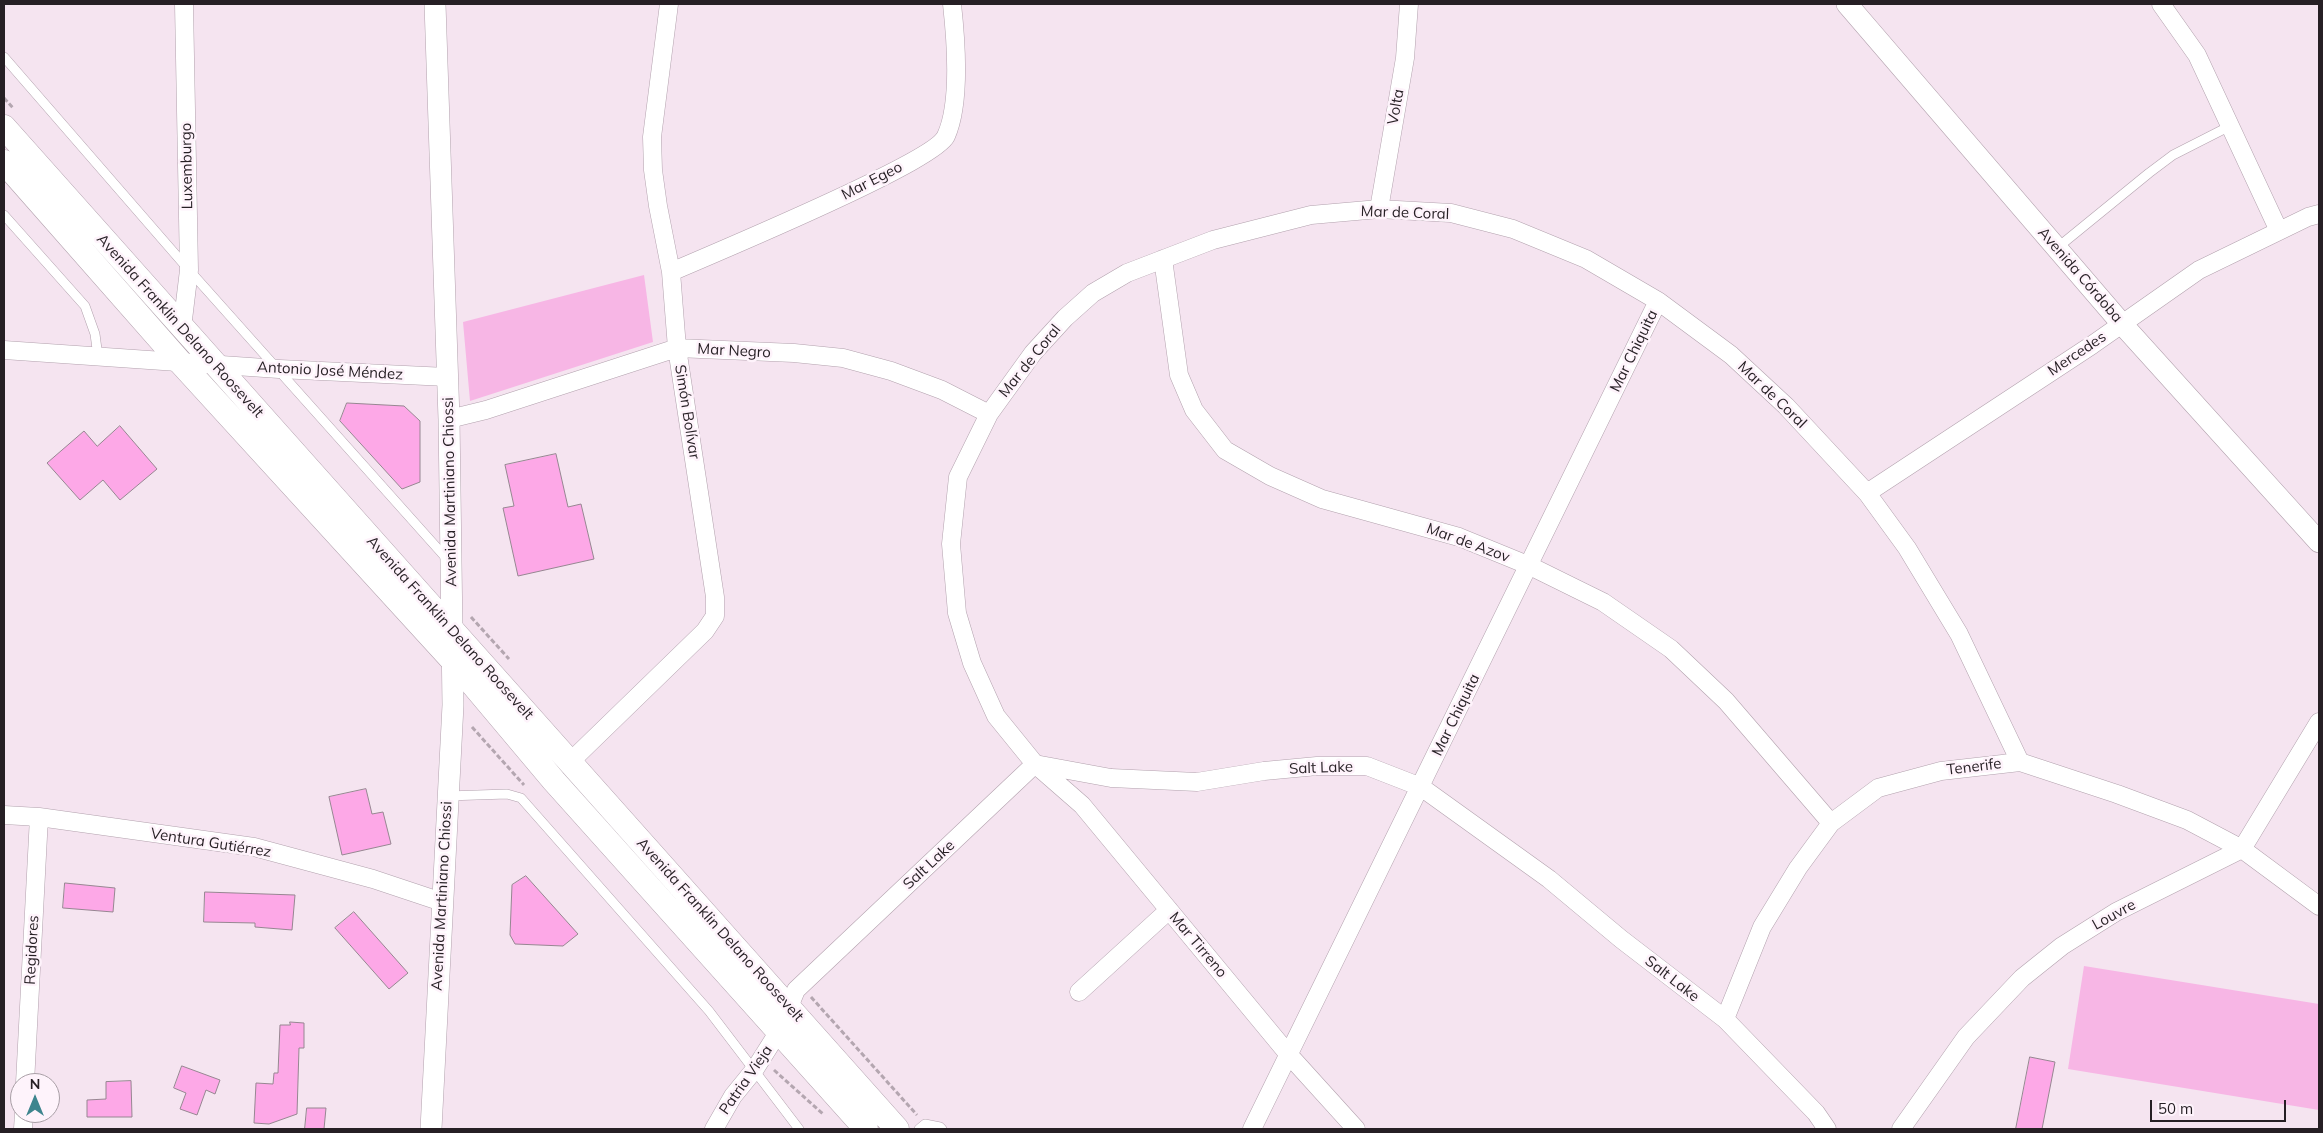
<!DOCTYPE html>
<meta charset="utf-8">
<style>
body{margin:0}
#map{position:relative;width:2323px;height:1133px;overflow:hidden;background:#f5e4f0;font-family:Mulish,sans-serif}
canvas{display:block}
.frame{position:absolute;inset:0;border:5px solid #261f24;pointer-events:none}
.north{position:absolute;left:10px;top:1073px;width:50px;height:50px;box-sizing:border-box;background:#fef3fb;border:1px solid #a89ea5;border-radius:50%;rotate:0deg;font-size:14px;font-weight:700;line-height:20px;text-align:center;color:#261f24}
.north::after{content:'';display:block;margin:auto;width:18px;height:22px;background:#3e858e;clip-path:polygon(50% 0,100% 100%,50% 72%,0 100%)}
.scale{position:absolute;left:2150px;top:1100px;width:136px;height:22px;box-sizing:border-box;border:2px solid #261f24;border-top:0;padding-left:6px;font-size:15px;line-height:18px;white-space:nowrap;color:#261f24;-webkit-text-stroke:4px #fef3fb;paint-order:stroke}
</style>
<div id="map">
<canvas width="2323" height="1133"></canvas>
<div class="frame"></div>
<div class="north">N</div>
<div class="scale">50 m</div>
</div>
<script>
const c = document.querySelector('canvas').getContext('2d');
c.lineJoin = 'round';
function fillPath(path, color) { c.fillStyle = color; c.fill(path, 'evenodd'); }
function stroke(path, color, width, dash) { c.strokeStyle = color; c.lineWidth = width; c.lineCap = dash ? 'butt' : 'round'; c.setLineDash(dash || []); c.stroke(path); }
function write(font, color, halo, rows, align = 'center') {
  c.font = font + ' Mulish,sans-serif'; c.lineWidth = 5; c.setLineDash([]); c.textBaseline = 'middle'; c.strokeStyle = halo; c.fillStyle = color; for (const [text, x, y, turn = 0] of rows) {
    c.save(); c.translate(x, y); c.rotate((+turn || 0) * Math.PI / 180); c.textAlign = isNaN(turn) ? turn : align; if (halo) c.strokeText(text, 0, 0); c.fillText(text, 0, 0); c.restore();
  }
}
fillPath(new Path2D(`
 M644,275L653,342L470,401L463,322Z
 M2084,966L2319,1004V1110L2068,1069Z`), '#f7b6e5');
const building = new Path2D(`
 M347,403L404,406L420,421V482L402,489L340,421Z
 M120,426L157,469L120,500L103,480L80,500L47,463L84,431L97,446Z
 M556,454L568,507L581,504L594,559L518,576L503,508L514,506L505,465Z
 M366,789L372,814L383,812L391,844L342,855L329,797Z
 M526,876L578,934L563,946L515,944L510,935L512,885Z
 M65,883L115,888L113,912L63,908Z
 M205,892L295,895L292,930L255,927V923L204,922Z
 M354,912L408,973L389,989L335,928Z
 M290,1022L304,1023V1048H299L297,1114L269,1124L254,1123L256,1083L273,1084L274,1073H278L280,1025H290Z
 M2030,1057L2055,1062L2042,1129H2016Z
 M182,1066L220,1080L215,1094L206,1090L197,1115L180,1109L186,1093L174,1088Z
 M131,1081L132,1117H87V1100L106,1099V1082Z
 M307,1108H326L324,1129H305Z`);
fillPath(building, '#fda8e7');
stroke(building, '#968691', 1);
const service = new Path2D(`
 M4,57L189,270L447,559
 M4,215L85,306L95,334L98,357
 M2057,248L2149,173L2173,155L2230,126
 M447,796L507,794L521,798L709,1011L799,1129
 M919,1129L925,1124L940,1127L942,1129`);
const minor = new Path2D(`
 M2161,4L2197,55L2279,231
 M1379,209L1405,58L1409,4
 M1163,259L1179,375L1194,410L1225,450L1270,476L1322,499L1459,537L1530,566L1603,602L1671,649L1726,701L1831,823
 M671,272C710,255 934,162 946,136C961,103 956,40 952,4
 M182,328L189,270L184,4
 M4,350L279,369L447,377
 M449,419L486,410L677,348L794,353L843,358L891,371L942,390L989,414
 M1867,493L2092,345L2199,270L2308,217L2319,214
 M570,762L705,631L715,616V597L677,348L671,272L658,206L653,170L652,137L669,4
 M4,815L39,817L254,847L373,879L442,902
 M1079,992L1169,910
 M1725,1019L1762,927L1798,868L1831,823L1878,788L1941,771L2020,762L2117,794L2187,820L2242,849L2319,906
 M25,1083L39,817
 M23,1129L24,1113
 M714,1129L733,1096L755,1069L779,1031L796,990L1035,764L1111,778L1197,782L1264,771L1317,766H1367L1421,787L1549,879L1621,939L1725,1019L1816,1113L1827,1129
 M1252,1129L1658,301
 M1356,1129L1289,1055L1082,805L1035,764L996,716L972,663L957,613L951,544L958,477L989,414L1033,353L1065,318L1093,293L1127,273L1213,240L1311,215L1379,209L1451,213L1513,229L1586,259L1658,301L1731,355L1786,406L1867,493L1907,548L1959,634L2020,762
 M1901,1129L1966,1037L2022,978L2062,946L2116,912L2242,849L2319,722`);
const tertiary = new Path2D(`
 M1847,4L2122,324L2319,542
 M431,1129L453,705L449,419L435,4`);
const secondary = new Path2D(`
 M4,127L897,1129
 M4,162L180,362L454,662L554,781L866,1129`);
stroke(service, '#b2a1ad', 10);
stroke(minor, '#b2a1ad', 19);
stroke(tertiary, '#b2a1ad', 22);
stroke(secondary, '#b2a1ad', 25);
stroke(new Path2D(`
 M4,98L13,108
 M471,617L509,659
 M472,727L524,785
 M811,997L917,1115
 M774,1070L823,1114`), '#b4a6b0', 3, [5, 2.5]);
stroke(service, '#fff', 9);
stroke(minor, '#fff', 18);
stroke(tertiary, '#fff', 21);
stroke(secondary, '#fff', 24);
write('15px', '#261f24', '#fef3fb', [
 ["Volta",1396,107,-80],
 ["Luxemburgo",187,166,-91],
 ["Mar Egeo",872,181,-27],
 ["Mar de Coral",1405,213,2],
 ["Avenida Córdoba",2080,275,49],
 ["Avenida Franklin Delano Roosevelt",180,326,48],
 ["Mar Negro",734,351,3],
 ["Mar Chiquita",1634,351,-64],
 ["Mercedes",2077,354,-34],
 ["Mar de Coral",1030,361,-51],
 ["Antonio José Méndez",330,371,3],
 ["Mar de Coral",1772,395,44],
 ["Simón Bolívar",687,412,81],
 ["Avenida Martiniano Chiossi",450,492,-91],
 ["Mar de Azov",1468,543,20],
 ["Avenida Franklin Delano Roosevelt",450,628,48],
 ["Mar Chiquita",1456,715,-64],
 ["Tenerife",1974,767,-7],
 ["Salt Lake",1321,768,-2],
 ["Ventura Gutiérrez",211,843,9],
 ["Salt Lake",929,865,-43],
 ["Avenida Martiniano Chiossi",442,896,-87],
 ["Louvre",2114,915,-29],
 ["Avenida Franklin Delano Roosevelt",720,930,48],
 ["Mar Tirreno",1198,945,50],
 ["Regidores",32,950,-87],
 ["Salt Lake",1672,979,38],
 ["Patria Vieja",746,1080,-55]
]);
</script>
